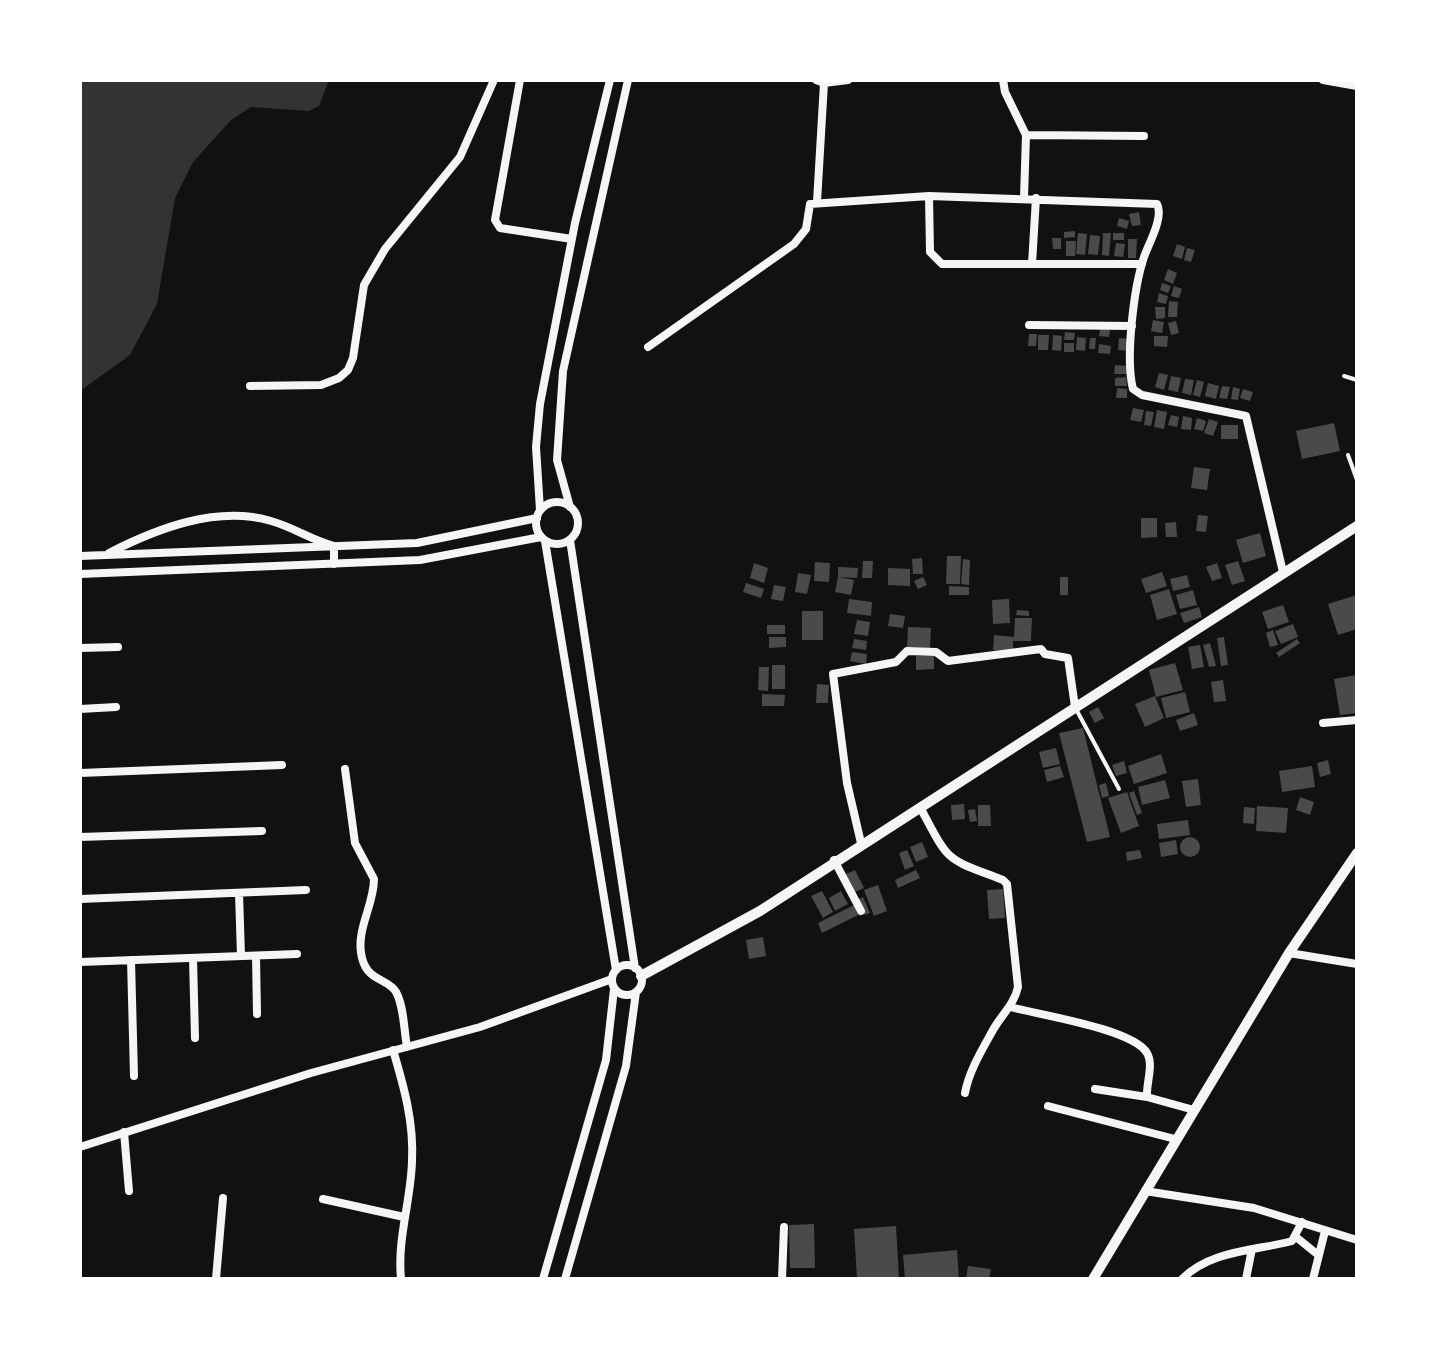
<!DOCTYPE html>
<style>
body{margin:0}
#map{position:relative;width:1437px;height:1359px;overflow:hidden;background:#111;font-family:Jost,sans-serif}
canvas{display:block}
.frame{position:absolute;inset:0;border:82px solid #fff;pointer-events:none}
</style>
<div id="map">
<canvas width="1437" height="1359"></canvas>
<div class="frame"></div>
</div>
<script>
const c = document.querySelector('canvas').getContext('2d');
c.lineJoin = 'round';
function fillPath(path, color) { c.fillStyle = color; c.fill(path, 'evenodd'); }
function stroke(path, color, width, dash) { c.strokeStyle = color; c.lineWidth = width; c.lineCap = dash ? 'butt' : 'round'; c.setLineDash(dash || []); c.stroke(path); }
fillPath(new Path2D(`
 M80,80H329L319,106L309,111L251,107L231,120L193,162L175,198L157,304L130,355L80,391Z`), '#333');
fillPath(new Path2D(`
 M1139,212L1141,225L1132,226L1129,214Z
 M1119,218L1129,221L1127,229L1117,226Z
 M1075,231V237L1064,238V232Z
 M1078,233L1087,234L1085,255L1076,254Z
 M1103,233H1111L1109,256L1102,255Z
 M1113,233H1124V240H1113Z
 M1090,235L1100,236L1098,255L1088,254Z
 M1052,238H1061V249H1053Z
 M1128,239H1137L1136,258H1128Z
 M1066,241H1076L1075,256H1066Z
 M1116,243L1125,244L1123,257L1114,256Z
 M1177,244L1185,247L1182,259L1173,256Z
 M1187,248L1195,250L1191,262L1184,260Z
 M1168,269L1177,273L1173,284L1164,280Z
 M1162,283L1171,286L1168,293L1160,290Z
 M1174,286L1182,289L1179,298L1171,296Z
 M1159,293L1168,296L1166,304L1157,302Z
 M1169,301L1178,302L1177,317H1168Z
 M1155,307H1165V318L1156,319Z
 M1153,320L1164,322L1162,333L1151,331Z
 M1176,321L1179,333L1171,335L1168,323Z
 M1100,329L1110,330L1109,337L1099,336Z
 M1065,332L1075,333L1074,340H1064Z
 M1029,334H1037L1036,346H1028Z
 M1038,335H1049L1048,350H1038Z
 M1053,335L1062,336L1061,351L1052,350Z
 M1154,336H1168L1167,347L1154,346Z
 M1077,337L1086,338L1085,351L1076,350Z
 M1090,338H1096L1095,349H1089Z
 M1119,338L1130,339L1129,351L1118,350Z
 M1064,343H1074V352H1064Z
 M1099,344L1111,346L1110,354L1098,353Z
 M1115,365L1128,366L1127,374H1114Z
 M1159,373L1168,375L1164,390L1155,387Z
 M1171,376L1181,378L1178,392L1168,390Z
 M1126,377L1127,386H1115V378Z
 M1185,379L1194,380L1191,395L1182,393Z
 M1197,380L1204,382L1200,397L1193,395Z
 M1208,383L1219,386L1216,399L1205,396Z
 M1222,386L1230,387L1227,399L1219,398Z
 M1233,387L1240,389L1238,400L1231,399Z
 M1117,388L1127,389V398H1116Z
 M1243,389L1253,392L1250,401L1240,398Z
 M1133,408L1144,410L1141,422L1130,420Z
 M1157,410L1167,412L1164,429L1154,427Z
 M1146,411L1154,412L1151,426L1144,425Z
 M1171,415L1179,417L1177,427L1168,425Z
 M1183,416L1192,418L1191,430L1181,429Z
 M1197,418L1206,421L1203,431L1194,429Z
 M1209,419L1218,422L1213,436L1204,433Z
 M1334,423L1340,451L1302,459L1296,431Z
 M1221,425H1238V439H1221Z
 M1194,467L1210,469L1207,490L1191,488Z
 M1198,515L1208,516L1206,532L1196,531Z
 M1141,518H1157V537L1141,538Z
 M1176,522L1177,537H1166L1165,523Z
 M1260,533L1266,556L1243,563L1236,540Z
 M947,556H961L960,584H946Z
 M922,558L923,574H913L912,559Z
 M963,559L970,560L969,585L961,584Z
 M863,561H873L872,578H862Z
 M1238,561L1245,581L1232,585L1225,565Z
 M815,562L830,563L829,582L814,581Z
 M754,563L768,568L764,583L750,578Z
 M1217,563L1222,578L1212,581L1206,567Z
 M838,567L858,568L857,578L838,577Z
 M888,568L910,569V586L888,585Z
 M1162,572L1167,586L1146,593L1141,579Z
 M798,573L811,575L807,594L795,592Z
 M1187,575L1190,587L1173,591L1170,579Z
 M838,577L854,580L851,595L835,592Z
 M923,577L927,585L918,589L914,581Z
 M1060,577H1068V595H1060Z
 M746,583L764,589L761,598L743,592Z
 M774,585L786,587L783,601L771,599Z
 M949,586L969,587V595H949Z
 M1169,589L1177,614L1157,620L1150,595Z
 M1193,590L1197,605L1180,609L1176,595Z
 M1357,595V629L1338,635L1328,604Z
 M849,599L872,602L871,616L847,613Z
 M1009,599L1010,623L993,624L992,600Z
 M1283,605L1289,622L1268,629L1262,612Z
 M1199,607L1202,617L1184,623L1180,613Z
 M1017,610L1029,611V616L1016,615Z
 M802,611H823V640H802Z
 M890,614L905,616L903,628L888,626Z
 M1015,618H1032L1031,641H1013V651L993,650L994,635L1014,637Z
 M857,620L870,622L868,636L854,634Z
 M1293,624L1298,637L1281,644L1275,631Z
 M767,625H785V634H767Z
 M908,627L931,628L930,648L907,647Z
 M1273,630L1278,645L1270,647L1266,633Z
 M769,637H786V647L769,648Z
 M1224,637L1228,665L1221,666L1217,638Z
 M854,639L867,641L866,650L852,648Z
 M1297,639L1300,643L1279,657L1276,653Z
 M1210,643L1216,666L1209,667L1203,645Z
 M1200,645L1204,667L1192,669L1188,647Z
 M852,652L867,654L866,664L850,661Z
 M916,656H934V669L916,670Z
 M1175,663L1183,690L1156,697L1149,670Z
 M772,665H785V689H772Z
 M759,667H769L768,691L758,690Z
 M1357,675V713L1340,715L1334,679Z
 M1223,680L1226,701L1214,702L1211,682Z
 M817,684L829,685L828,703H816Z
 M1185,692L1190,712L1166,718L1161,698Z
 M762,694L785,695L784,706H762Z
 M1155,696L1164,718L1145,727L1135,704Z
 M1098,707L1104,718L1095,723L1089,712Z
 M1194,713L1198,725L1180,731L1176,720Z
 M1083,728L1110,837L1087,842L1059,733Z
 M1056,748L1060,764L1043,768L1039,752Z
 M1161,754L1167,773L1134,784L1128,766Z
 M1328,760L1331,774L1320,777L1317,763Z
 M1124,761L1127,773L1116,776L1112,765Z
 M1060,766L1064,777L1047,782L1044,770Z
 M1312,766L1315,787L1282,792L1279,771Z
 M1198,779L1201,805L1186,807L1182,781Z
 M1165,780L1170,798L1142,805L1138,787Z
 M1106,783L1109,796L1102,798L1099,785Z
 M1134,791L1142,813L1137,815L1129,793Z
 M1127,792L1139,826L1121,833L1108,798Z
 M1300,797L1314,802L1310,815L1296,810Z
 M964,804L965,819L952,820L951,805Z
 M978,805H990L991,826H978Z
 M1257,806L1288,808L1286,833L1256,831Z
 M1244,807L1255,808L1254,824L1243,823Z
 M975,809L977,821L970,822L968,810Z
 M1188,820L1190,835L1159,839L1157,824Z
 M1180 847a10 10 0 1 1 20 0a10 10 0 1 1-20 0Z
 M1176,840L1178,854L1161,857L1159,843Z
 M922,842L928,857L916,862L910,847Z
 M907,850L914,866L905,870L899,853Z
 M1140,850L1142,858L1127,861L1126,852Z
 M855,870L864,888L855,892L846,874Z
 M916,870L920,878L898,888L895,880Z
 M878,885L887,911L874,916L864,890Z
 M1003,889L1005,918L989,919L987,890Z
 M822,891L833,912L823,918L811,896Z
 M841,891L848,904L835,911L829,898Z
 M863,897L870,913L865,915L858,899Z
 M856,904L860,914L822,933L818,923Z
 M763,937L766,956L749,959L746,940Z
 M814,1224L815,1268H790L789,1225Z
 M896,1226L899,1279H857L854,1229Z
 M957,1250L959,1279H905L903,1255Z
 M968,1266L991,1269L989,1279H966Z`), '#4a4a4a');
stroke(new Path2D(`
 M1344,376L1357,380
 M1348,455L1357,480
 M1076,709L1119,789`), '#f5f5f5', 4);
stroke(new Path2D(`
 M520,80L495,220L500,228L572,239
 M816,80L824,83L848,80
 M1003,80L1005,92L1026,135
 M1323,80L1357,86
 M929,196L930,252L942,264H1142
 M1024,198L1026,135L1144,136
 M817,202L824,83
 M1032,264L1036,198
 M1029,325L1132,326
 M648,347L794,244L806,229L810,204L929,196L1157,204C1164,217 1149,243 1144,257C1134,287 1125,358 1133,389L1142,395L1246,416L1283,572
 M250,386L321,385L339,378L348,370L353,358L364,285L385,249L460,157L494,80
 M536 523a21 21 0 1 1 42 0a21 21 0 1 1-42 0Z
 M570,507L557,460L563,371L628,80
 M540,510L536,447L540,404L575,223L610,80
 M570,540L635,968
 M545,541L616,970
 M109,553C156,529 216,505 271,521C293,527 311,540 334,546V564
 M80,556L417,543L537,518
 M80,574L420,560L541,537
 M80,648L118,647
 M80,709L116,707
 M1323,723L1357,720
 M345,769L355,843L374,879C374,906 355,930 362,958C368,982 388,978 396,992C404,1006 404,1031 407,1047
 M80,773L282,765
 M920,807C951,865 944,857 1003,880L1007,884L1018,987C1014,1005 1002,1014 993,1030C982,1050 969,1071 965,1093
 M80,837L262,831
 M861,843L847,783L833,674L896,662L907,651L936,652L948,661L1041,649L1045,654L1068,658L1075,707
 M834,860L861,911
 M239,893L241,956
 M80,899L306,890
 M1289,953L1357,964
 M256,956L257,1014
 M193,958L195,1038
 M131,960L134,1076
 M80,962L297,954
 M612 980a15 15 0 1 1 30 0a15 15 0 1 1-30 0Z
 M1010,1007C1040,1015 1133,1029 1147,1053C1154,1065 1146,1083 1147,1097
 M393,1050C404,1087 414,1122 412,1161C411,1201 397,1238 401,1279
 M1095,1089L1147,1097L1194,1110
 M1048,1106L1175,1139
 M124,1132L129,1191
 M80,1147L311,1073L480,1027L612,979
 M1145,1191L1254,1208L1357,1240
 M323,1199L404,1217
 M1296,1237L1317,1254
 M216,1279L223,1198
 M543,1279L606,1060L614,989
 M565,1279L626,1066L636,992
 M782,1279L784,1227
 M1182,1279C1211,1250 1255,1251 1292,1241L1302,1222
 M1246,1279L1252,1249
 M1313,1279L1325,1231`), '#f5f5f5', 8);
stroke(new Path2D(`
 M641,976L760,911L1357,526
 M1093,1279L1289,953L1357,853`), '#f5f5f5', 10);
</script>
